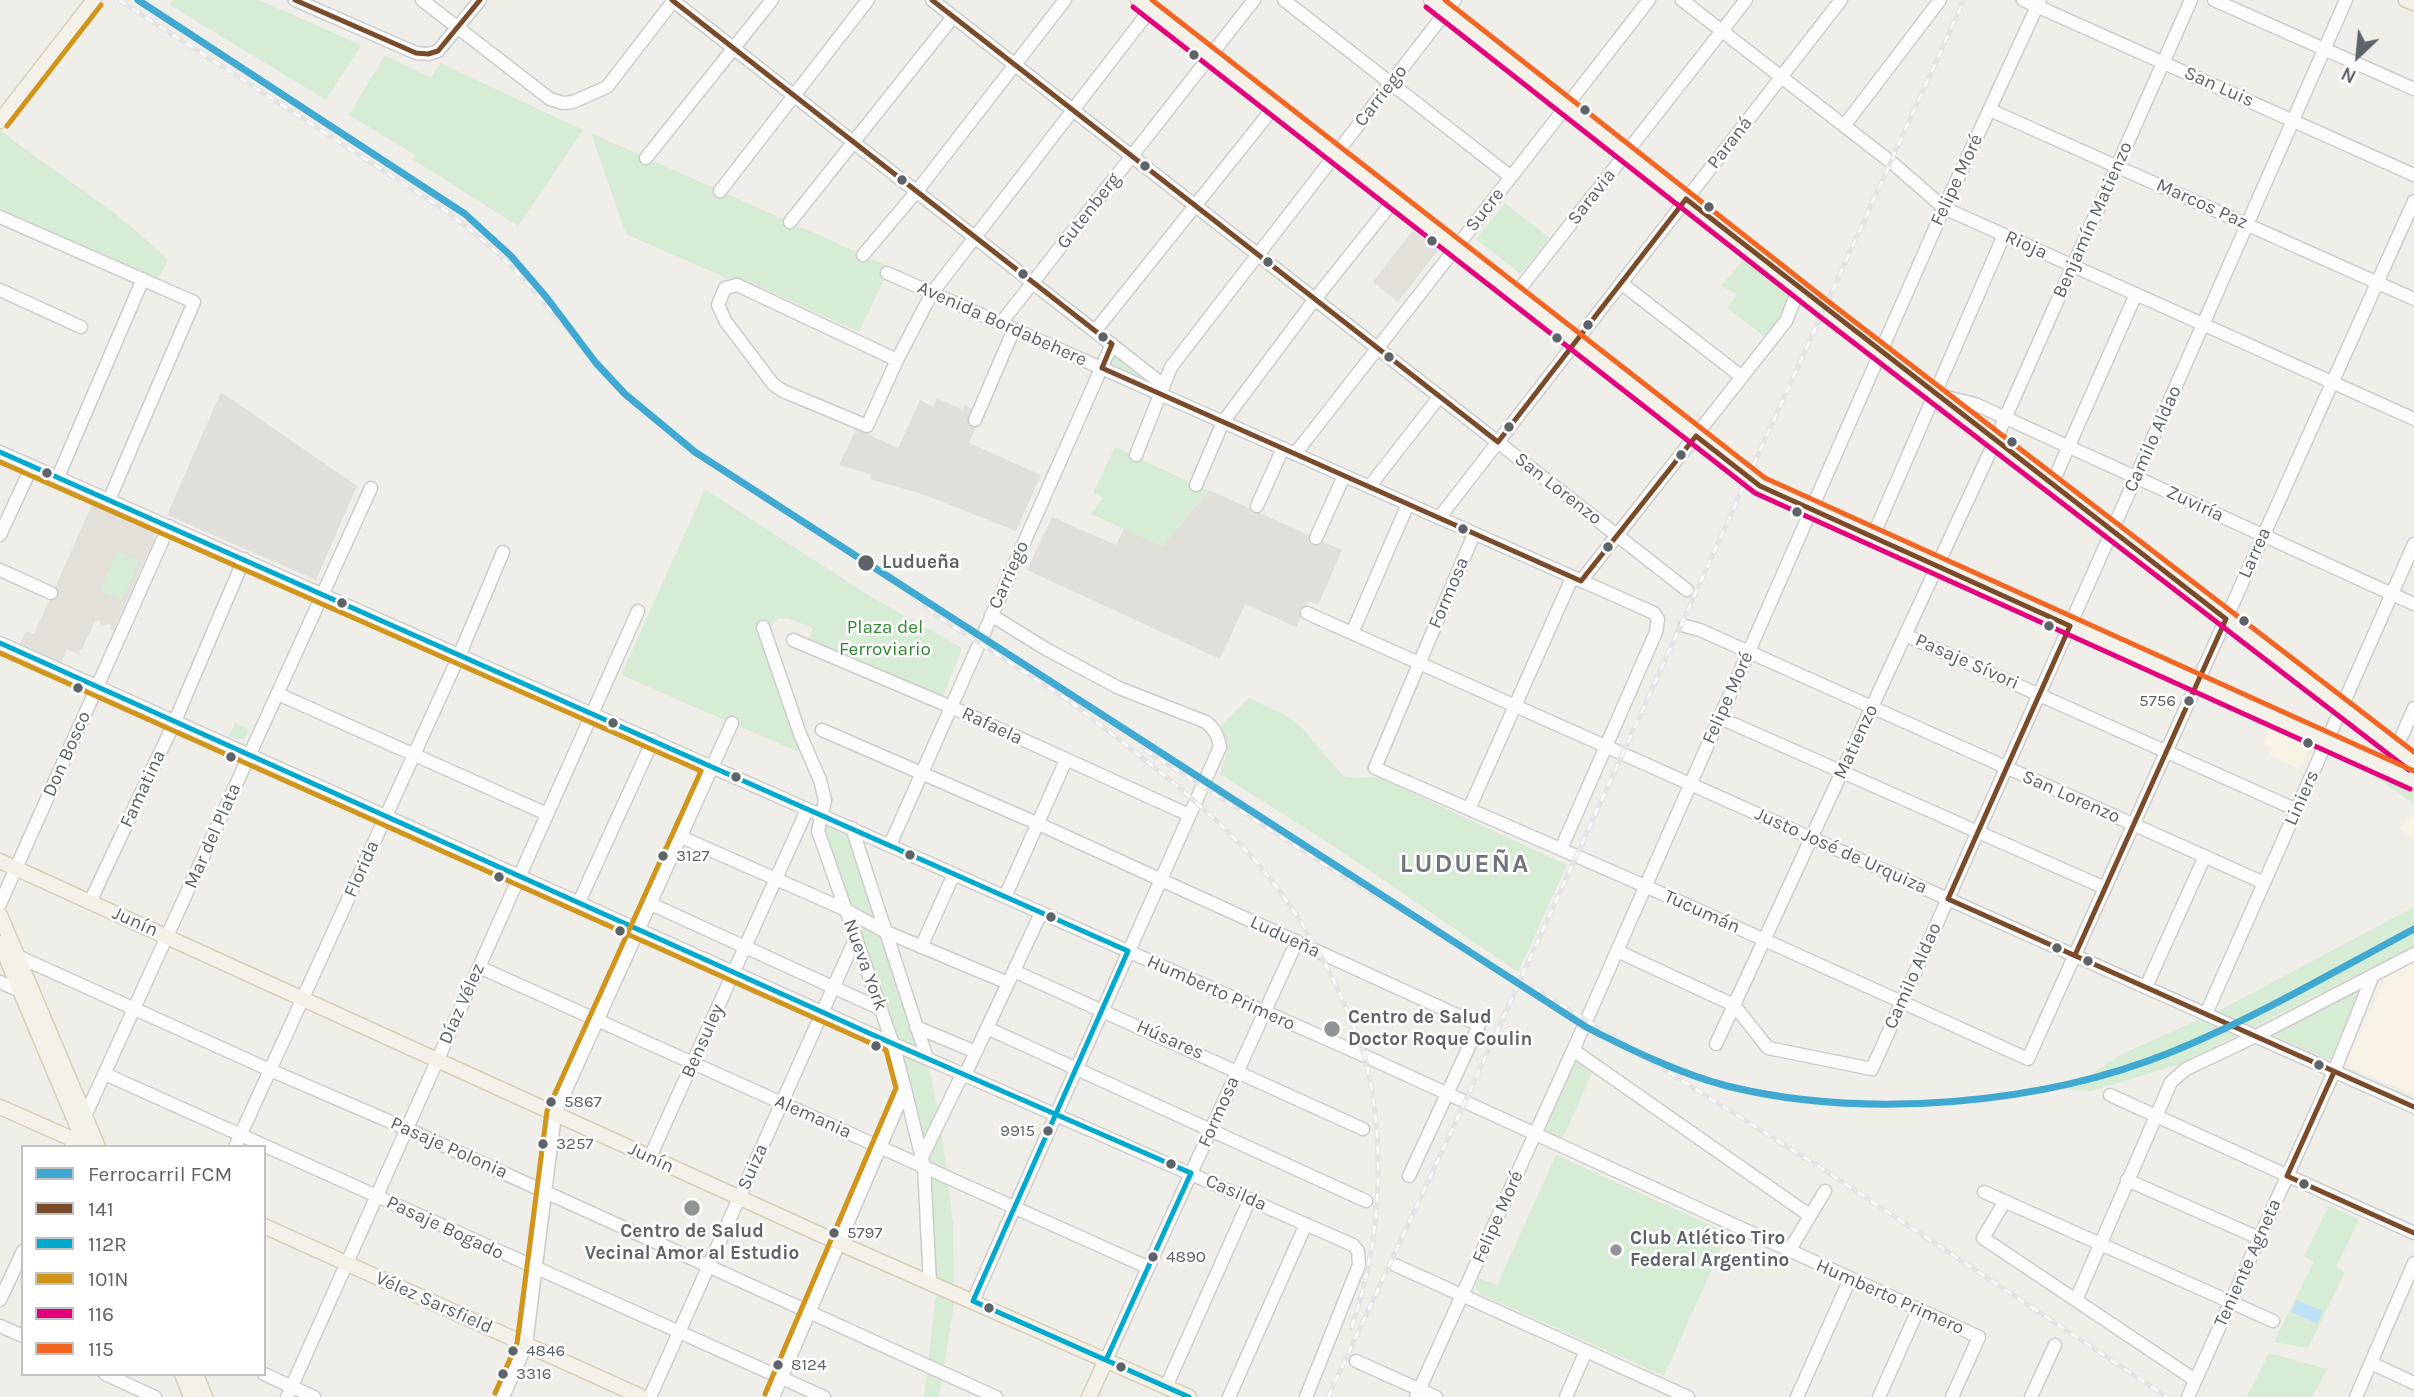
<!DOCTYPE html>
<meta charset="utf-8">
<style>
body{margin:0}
#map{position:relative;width:2414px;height:1397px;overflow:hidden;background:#efeee9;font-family:Karla,sans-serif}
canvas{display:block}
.legend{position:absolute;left:21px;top:1145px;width:245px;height:231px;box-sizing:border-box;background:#fff;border:2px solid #bfc1c3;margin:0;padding:9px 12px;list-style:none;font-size:21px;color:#5e6368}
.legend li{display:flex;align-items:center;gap:14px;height:35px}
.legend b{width:35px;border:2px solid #bfc1c3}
.north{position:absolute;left:2323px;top:21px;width:70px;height:70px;-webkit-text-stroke:5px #fff;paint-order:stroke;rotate:206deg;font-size:19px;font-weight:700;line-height:28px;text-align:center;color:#5e6368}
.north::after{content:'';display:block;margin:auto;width:24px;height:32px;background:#5e6368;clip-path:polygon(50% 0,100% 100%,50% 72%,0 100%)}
</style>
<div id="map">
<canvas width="2414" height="1397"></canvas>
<ul class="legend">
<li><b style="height:9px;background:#3fa9d2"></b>Ferrocarril FCM</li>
<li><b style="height:9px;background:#7a4b2a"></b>141</li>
<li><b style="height:9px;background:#00a9ce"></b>112R</li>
<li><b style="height:9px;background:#d1951a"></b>101N</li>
<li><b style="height:9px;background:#e5007d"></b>116</li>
<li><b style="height:9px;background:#f26522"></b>115</li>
</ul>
<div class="north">N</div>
</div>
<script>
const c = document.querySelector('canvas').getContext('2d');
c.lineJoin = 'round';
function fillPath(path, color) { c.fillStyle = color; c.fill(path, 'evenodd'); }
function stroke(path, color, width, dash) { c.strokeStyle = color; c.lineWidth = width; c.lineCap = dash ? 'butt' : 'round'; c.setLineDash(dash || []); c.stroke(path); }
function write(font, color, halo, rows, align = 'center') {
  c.font = font + ' Karla,sans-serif'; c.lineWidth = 5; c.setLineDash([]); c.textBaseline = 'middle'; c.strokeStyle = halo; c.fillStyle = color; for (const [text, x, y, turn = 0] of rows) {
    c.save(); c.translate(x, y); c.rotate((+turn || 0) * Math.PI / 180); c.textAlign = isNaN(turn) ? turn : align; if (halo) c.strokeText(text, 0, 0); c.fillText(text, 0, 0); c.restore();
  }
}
fillPath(new Path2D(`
 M2269,729L2310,747L2300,769L2269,755L2272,748L2263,744Z
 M2414,812V839L2400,829Z
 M2414,962V1095L2351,1068L2347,1061L2386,977Z`), '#f8f3e4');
fillPath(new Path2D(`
 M221,392L357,486L316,580L167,515Z
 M937,398L963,410L965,405L976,411L977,425L969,443L1041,475L1016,531L925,495L870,479L871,474L839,465L856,429L898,448L920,400L933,407Z
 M1209,490L1342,550L1318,605L1308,601L1296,627L1245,604L1220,659L1027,570L1052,517L1116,545L1124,529L1162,546Z`), '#e0dfda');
fillPath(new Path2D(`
 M1413,230L1438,250L1398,302L1373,282Z
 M92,505L153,532L155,538L113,631L109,624L101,626L99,620L95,621L82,649L79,651L80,655L67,649L61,663L19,645L26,631L34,634Z`), '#e2e0d9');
fillPath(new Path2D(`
 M173,0H259L361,45L326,100L170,5Z
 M385,55L431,78L440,63L583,130L518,226L412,159L415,155L349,115Z
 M0,130C56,174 117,209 168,260L158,279L0,210Z
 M591,133L890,267L859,332L753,284L733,281L626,234Z
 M1505,203L1549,238L1521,274L1476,239Z
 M1747,255L1792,290L1784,314L1767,338L1727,308L1737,294L1721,286Z
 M1113,352L1156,386L1108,367Z
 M1115,447L1208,491L1162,546L1091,514L1103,498L1093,493Z
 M705,489L868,595L962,648L943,696L809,639L813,628L787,618L778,619L772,626L770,635L809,746L796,751L621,675Z
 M117,551L140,561L122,600L100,590Z
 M1249,698L1285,715L1302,728L1343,776L1353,778L1378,777L1567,865L1518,972L1335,847L1220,774C1227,756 1230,744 1221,726Z
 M235,723L249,729L245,738L238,740L229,736Z
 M2370,765L2414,786V804L2368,771Z
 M823,815L852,828L927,1058L940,1121L953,1223L954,1304L939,1397H924L937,1286L930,1283L924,1167L905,1089L818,831Z
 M2414,907V946L2180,1064L2092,1091L2068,1090L2120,1055L2220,1010Z
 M2363,984L2337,1056L2332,1059H2326L2275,1036V1031Z
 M1574,1055L1594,1069L1560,1144L1539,1134Z
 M1556,1155L1728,1233L1664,1376L1480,1294L1475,1286L1479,1278L1497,1285Z
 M2329,1205L2359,1220L2336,1267L2345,1272L2308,1348L2274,1342L2314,1262L2304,1257Z
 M2269,1353L2327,1369L2312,1397H2247Z`), '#d7ecd4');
fillPath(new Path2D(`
 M2297,1300L2323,1311L2317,1324L2291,1312Z`), '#bfe1f8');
const minor = new Path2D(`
 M295,0L416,53L428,54L438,51L480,0
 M422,0L550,99L563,103L573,102L607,87L674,0
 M672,0L1162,384
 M932,0L1687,590
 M1284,0L1511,177
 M1682,0L1896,166L1944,208L2414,419
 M2023,0L2414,175
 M2214,0L2414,89
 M1990,110L2414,299
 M1844,126L1940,0
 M646,158L772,0
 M720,191L868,0
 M0,217L194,302L109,500
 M790,222L953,17
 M863,255L917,191L1065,0
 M887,273L1654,613L1658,619L1656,632L1561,849
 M1621,283L1742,377
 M0,290L81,327
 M1515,295L1746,0
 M1001,323L1254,0
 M1095,331L1274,107
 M897,360L737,285L725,288L718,305L726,322L773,384L783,391L867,426L897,360L932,293L1150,10
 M1938,395L1975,404L2414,604
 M975,420L1014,329
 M0,452L1365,1056L1979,1337L1952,1397
 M1295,454L1649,0
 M1136,455L1171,367L1455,0
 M58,477L143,279
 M2052,484L2136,294
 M1196,485L1223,422L1315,299L1394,200
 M1369,487L1440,396
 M1257,506L1283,448
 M1439,518L1841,0
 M1474,534L1375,768L1645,886L2028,1059L2414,201
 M0,535L32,466
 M1873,536L2004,235
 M1316,538L1344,476
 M0,570L51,593
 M1581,581L1786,321L1799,288
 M1307,613L2414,1107
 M1685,626L1700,630L2264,883
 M763,627L800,734L820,780L825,800L818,831L893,1044L905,1089L924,1167L930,1283
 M1352,633L1408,504
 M1905,635L2297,810
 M793,640L951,707L1189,815
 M0,643L880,1038L1353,1245L1358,1251L1359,1265L1306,1397
 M278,694L547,814
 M1720,718L2105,888
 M822,730L1041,825L1479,1025L1409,1176
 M2396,749L2414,708
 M1469,809L1572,578
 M852,828L927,1058
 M681,837L846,910L884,931L1008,983
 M890,845L1112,344
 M1005,897L1066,760
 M90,902L175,721L244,559
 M579,902L653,740
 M0,904L169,526
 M651,904L881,1009
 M921,947L954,874
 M1617,951L1734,1005L1768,1048L1872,1069L2112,531L2346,0
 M15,955L270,1070L407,1129L996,1397
 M479,967L1147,1267
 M1014,971L1363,1129
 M0,982L20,991
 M2146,987L2205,856
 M2206,1014L2414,544
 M916,1027L976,1052
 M987,1028L1366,1201
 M1716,1044L1995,441L2191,0
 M1573,1050L1809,1215
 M105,1074L824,1397
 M2110,1095L2414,1233
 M71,1147L371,488
 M235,1147L459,656L503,552
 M650,1157L807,810
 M922,1157L959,1081L965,1075L1041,913
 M2127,1180L2259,1238
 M1984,1192L2273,1321
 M2005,1201L1983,1238L2195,1380
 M1789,1251L1825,1191
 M1395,1265L1688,1397
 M0,1300L23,1251
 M2076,1300L2171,1082L2186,1069L2256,1036L2414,954
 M973,1301L1220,747C1218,736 1215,729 1206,722L1119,688L1046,649L991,615
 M0,1326L23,1336
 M1106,1360L1297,941
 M1356,1361L1436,1397
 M2371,1363L2414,1383
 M105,1374L155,1397
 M264,1374L314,1397
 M1166,1387L1250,1199
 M287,1397L638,611
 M503,1397L526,1345L555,1114L732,723
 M650,1397L856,937
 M773,1397L905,1089
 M1229,1397L1306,1224
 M1416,1397L1588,1017L1944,208L2040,0
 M1566,1397L1586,1351
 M1797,1397L1850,1279
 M1879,1397L1918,1310
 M2031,1397L2055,1345
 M2188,1397L2334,1072L2373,975
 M2356,1397L2414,1263`);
const major = new Path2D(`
 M1138,0L1760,486L2414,781
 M1431,0L1824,309L2414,763
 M2406,0L2414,3
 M0,121L94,0
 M0,861L839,1243L1189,1397
 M0,915L98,1147
 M0,943L86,1147
 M0,1107L88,1146
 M264,1226L642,1397
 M182,1374L191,1397
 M196,1374L205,1397
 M1089,1397L1106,1360`);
stroke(minor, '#cccccb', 15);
stroke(major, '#d8cfb6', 17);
stroke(minor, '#fdfcfc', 12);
stroke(major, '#f4f1e9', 14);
const rail = new Path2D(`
 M119,0L443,209C474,232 503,256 529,285C546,304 561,324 580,342
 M891,577L940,618L1077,706
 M1071,702C1127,746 1187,790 1237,841C1285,891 1322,949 1348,1013C1354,1028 1361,1042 1365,1058C1387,1145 1381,1244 1351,1329
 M1145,750L1335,871L1466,948
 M1533,987L1829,1173L2167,1397
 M1328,1397L1465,1102L1964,0`);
stroke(rail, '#e4e4e4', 5);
stroke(rail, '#fff', 2.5, [8]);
stroke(new Path2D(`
 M295,0L416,53L428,54L438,51L480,0
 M672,0L1112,344L1102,368L1581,581L1696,436L1760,486L2070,626L1948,899L2414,1107
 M932,0L1498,442L1686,199L2226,619L2075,955
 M2334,1072L2287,1176L2414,1233`), '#7a4b2a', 5);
stroke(new Path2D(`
 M0,452L1128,951L973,1301L1189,1397
 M0,643L880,1038L1191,1173L1106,1360`), '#00a9ce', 5);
stroke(new Path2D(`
 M7,126L101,5
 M0,462L701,771L547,1111L517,1343L495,1393
 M0,653L886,1050L896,1088L765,1394`), '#d1951a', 5);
stroke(new Path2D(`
 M1133,7L1755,493L2410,789
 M1426,7L1819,316L2409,770`), '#e5007d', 5);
stroke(new Path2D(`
 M1152,0L1765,478L2414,771
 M1445,0L1829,302L2414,752`), '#f26522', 5);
stroke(new Path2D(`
 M138,0L465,214L511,256L547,298L596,363L625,394L695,452L1586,1027C1631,1050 1678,1073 1727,1086C1866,1120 2042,1105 2174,1051C2257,1017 2335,971 2414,929`), '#3fa9d2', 7);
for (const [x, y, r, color] of [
 [1194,55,6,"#5e6368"],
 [1585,110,6,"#5e6368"],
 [1145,166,6,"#5e6368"],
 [902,180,6,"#5e6368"],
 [1709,207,6,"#5e6368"],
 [1432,241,6,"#5e6368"],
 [1268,262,6,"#5e6368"],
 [1023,274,6,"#5e6368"],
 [1588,325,6,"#5e6368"],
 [1103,337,6,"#5e6368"],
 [1557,338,6,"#5e6368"],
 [1389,357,6,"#5e6368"],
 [1509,427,6,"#5e6368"],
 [2012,442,6,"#5e6368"],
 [1681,455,6,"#5e6368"],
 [47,473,6,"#5e6368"],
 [1797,512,6,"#5e6368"],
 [1463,529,6,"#5e6368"],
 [1608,547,6,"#5e6368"],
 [866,563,9,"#5e6368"],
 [342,603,6,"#5e6368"],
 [2244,621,6,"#5e6368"],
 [2049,626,6,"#5e6368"],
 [78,688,6,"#5e6368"],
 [2189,701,6,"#5e6368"],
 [613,723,6,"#5e6368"],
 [2308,743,6,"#5e6368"],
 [231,757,6,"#5e6368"],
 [736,777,6,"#5e6368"],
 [910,855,6,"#5e6368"],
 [663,856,6,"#5e6368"],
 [499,877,6,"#5e6368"],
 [1051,917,6,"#5e6368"],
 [620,931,6,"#5e6368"],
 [2057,948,6,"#5e6368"],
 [2088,961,6,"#5e6368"],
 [1332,1029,9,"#919495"],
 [876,1046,6,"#5e6368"],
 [2319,1065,6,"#5e6368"],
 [551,1102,6,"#5e6368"],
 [1048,1131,6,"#5e6368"],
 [543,1144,6,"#5e6368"],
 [1171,1164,6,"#5e6368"],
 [2304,1184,6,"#5e6368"],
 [692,1208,9,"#919495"],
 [834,1233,6,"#5e6368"],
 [1616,1250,7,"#919495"],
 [1153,1257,6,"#5e6368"],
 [989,1308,6,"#5e6368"],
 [513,1351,6,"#5e6368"],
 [778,1365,6,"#5e6368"],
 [1121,1367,6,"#5e6368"],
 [503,1374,6,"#5e6368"]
]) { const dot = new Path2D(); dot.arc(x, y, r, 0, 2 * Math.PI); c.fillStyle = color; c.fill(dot); stroke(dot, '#fff', 2.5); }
write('17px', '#5e6368', '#fff', [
 ["5756",2176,701,"right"],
 ["3127",676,856],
 ["5867",564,1102],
 ["9915",1035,1131,"right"],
 ["3257",556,1144],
 ["5797",847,1233],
 ["4890",1166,1257],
 ["4846",526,1351],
 ["8124",791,1365],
 ["3316",516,1374]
], 'left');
write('19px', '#5e6368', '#fff', [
 ["San Luis",2219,87,24],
 ["Carriego",1381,96,-52],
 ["Paraná",1730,143,-52],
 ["Felipe Moré",1957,180,-65],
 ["Saravia",1592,197,-52],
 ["Marcos Paz",2202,204,24],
 ["Sucre",1485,210,-52],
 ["Gutenberg",1089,211,-52],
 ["Benjamín Matienzo",2093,220,-66],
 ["Rioja",2026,245,24],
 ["Avenida Bordabehere",1002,324,24],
 ["Camilo Aldao",2153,439,-66],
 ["San Lorenzo",1558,489,38],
 ["Zuviría",2195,504,25],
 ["Larrea",2255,553,-66],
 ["Carriego",1009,575,-66],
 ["Formosa",1449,593,-67],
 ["Pasaje Sívori",1967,662,24],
 ["Felipe Moré",1728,698,-66],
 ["Rafaela",992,726,25],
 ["Matienzo",1856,742,-65],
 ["Don Bosco",67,754,-66],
 ["Famatina",143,789,-65],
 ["San Lorenzo",2071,797,24],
 ["Liniers",2302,798,-66],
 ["Mar del Plata",213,836,-66],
 ["Justo José de Urquiza",1841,851,24],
 ["Florida",362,869,-66],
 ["Tucumán",1702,912,24],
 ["Junín",135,922,24],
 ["Ludueña",1285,937,25],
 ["Nueva York",865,965,70],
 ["Camilo Aldao",1913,976,-66],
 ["Humberto Primero",1221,993,24],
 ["Díaz Vélez",462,1004,-66],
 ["Húsares",1170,1040,24],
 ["Bensuley",703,1041,-66],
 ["Formosa",1219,1112,-66],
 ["Alemania",813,1117,24],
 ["Pasaje Polonia",449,1148,24],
 ["Junín",651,1158,25],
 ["Suiza",753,1167,-66],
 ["Casilda",1236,1193,24],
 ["Felipe Moré",1498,1217,-66],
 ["Pasaje Bogado",445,1228,25],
 ["Teniente Agneta",2248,1263,-66],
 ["Humberto Primero",1890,1297,24],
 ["Vélez Sarsfield",434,1303,24]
]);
write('bold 19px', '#5e6368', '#fff', [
 ["Ludueña",882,563]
], 'left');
write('19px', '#2f8730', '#fff', [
 ["Plaza del",885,628],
 ["Ferroviario",885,650]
]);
write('bold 19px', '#5e6368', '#fff', [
 ["Centro de Salud",1348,1018],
 ["Doctor Roque Coulin",1348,1040],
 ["Centro de Salud",692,1232,"center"],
 ["Vecinal Amor al Estudio",692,1254,"center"],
 ["Club Atlético Tiro",1630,1239],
 ["Federal Argentino",1630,1261]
], 'left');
c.letterSpacing = '2px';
write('bold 26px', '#6f757a', '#fff', [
 ["LUDUEÑA",1465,865]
]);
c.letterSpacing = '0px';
</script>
